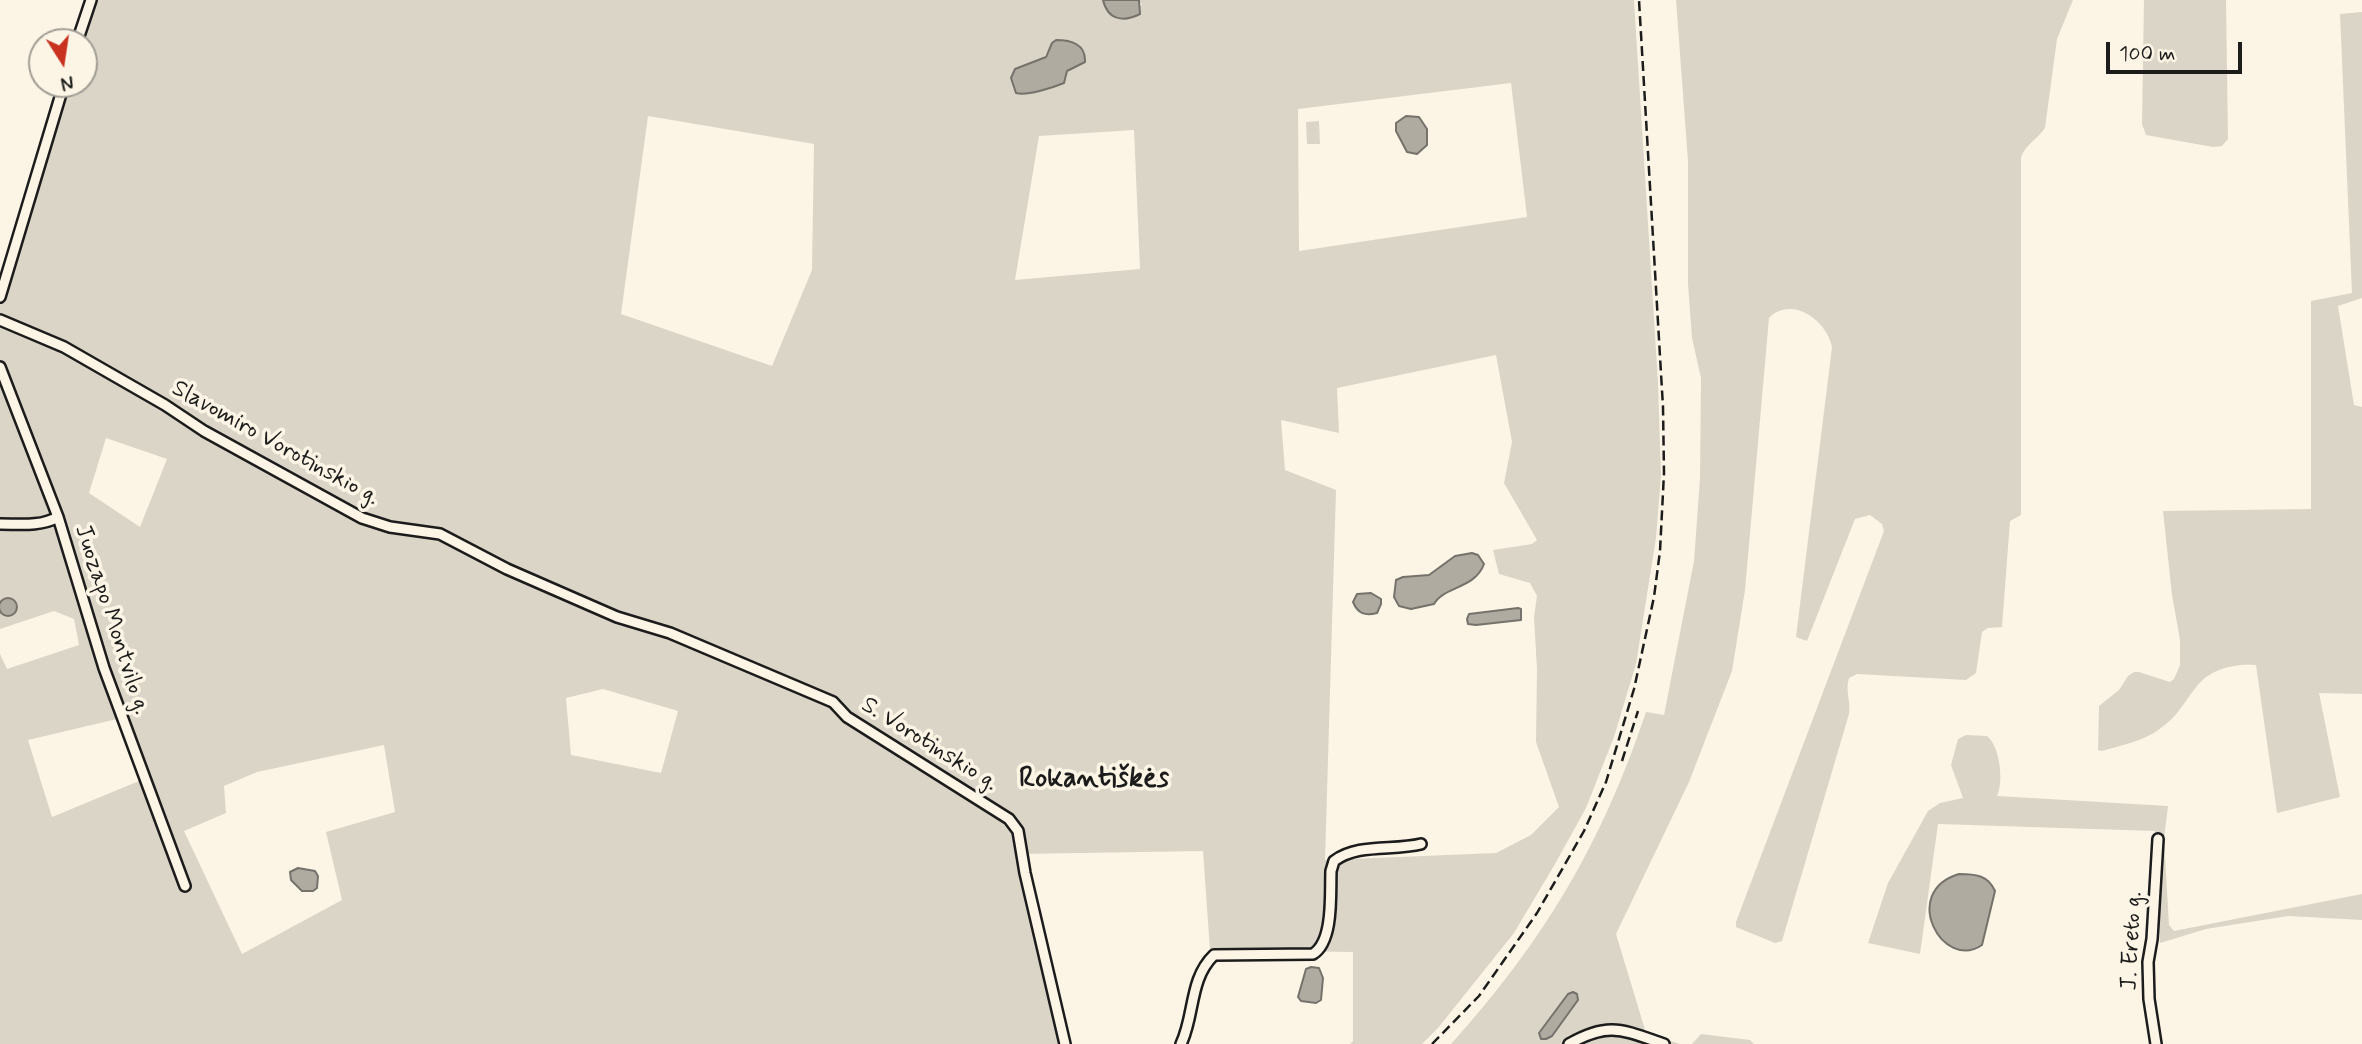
<!DOCTYPE html>
<meta charset="utf-8">
<style>
body{margin:0}
#map{position:relative;width:2362px;height:1044px;overflow:hidden;background:#fcf5e5;font-family:Mynerve,sans-serif}
canvas{display:block}
.north{position:absolute;left:28px;top:28px;width:70px;height:70px;box-sizing:border-box;background:#fcf5e5;border:2px solid #a29e95;border-radius:50%;rotate:168deg;font-size:19px;font-weight:700;line-height:28px;text-align:center;color:#1c1c1c}
.north::after{content:'';display:block;margin:auto;width:24px;height:32px;background:#c8321e;clip-path:polygon(50% 0,100% 100%,50% 72%,0 100%)}
.scale{position:absolute;left:2106px;top:42px;width:136px;height:32px;box-sizing:border-box;border:4px solid #1c1c1c;border-top:0;padding-left:9px;font-size:21px;line-height:24px;white-space:nowrap;color:#1c1c1c;-webkit-text-stroke:5px #fcf5e5;paint-order:stroke}
</style>
<div id="map">
<canvas width="2362" height="1044"></canvas>
<div class="north">N</div>
<div class="scale">100 m</div>
</div>
<script>
const c = document.querySelector('canvas').getContext('2d');
c.lineJoin = 'round';
function fillPath(path, color) { c.fillStyle = color; c.fill(path, 'evenodd'); }
function stroke(path, color, width, dash) { c.strokeStyle = color; c.lineWidth = width; c.lineCap = dash ? 'butt' : 'round'; c.setLineDash(dash || []); c.stroke(path); }
function write(font, color, halo, rows, align = 'center') {
  c.font = font + ' Mynerve,sans-serif'; c.lineWidth = 7; c.setLineDash([]); c.textBaseline = 'middle'; c.strokeStyle = halo; c.fillStyle = color; for (const [text, x, y, turn = 0] of rows) {
    c.save(); c.translate(x, y); c.rotate((+turn || 0) * Math.PI / 180); c.textAlign = isNaN(turn) ? turn : align; if (halo) c.strokeText(text, 0, 0); c.fillText(text, 0, 0); c.restore();
  }
}
fillPath(new Path2D(`
 M96,0H1103L1108,11L1117,19L1142,5L1139,0H1634L1658,383L1661,475L1656,538L1636,664L1614,737L1586,808L1555,864L1514,933L1438,1028L1422,1044H1350L1353,1041V952L1210,950L1203,851L1019,854L1060,1044H0V654L7,669L79,645L74,619L54,611L0,629V609L3,614V599L0,603V297L5,293L70,84H84L83,42ZM1056,40L1079,45L1082,52L1076,65L1067,71L1066,80L1053,88L1038,90V62C1049,55 1046,46 1056,40ZM1511,83L1527,217L1299,251L1298,109ZM648,116L814,144L812,270L772,366L621,314ZM1134,130L1140,269L1015,280L1039,136ZM1496,355L1512,442L1504,483L1537,540L1532,544L1493,550L1499,574L1530,583L1537,596L1534,617L1537,669L1536,742L1559,807L1531,835L1496,853L1325,860L1336,490L1285,470L1281,420L1339,433L1337,388ZM106,438L167,459L140,527L89,493ZM603,689L678,711L661,773L571,755L566,698ZM117,719L139,781L52,817L28,740ZM384,745L395,812L326,832L342,900L242,954L184,831L226,813L224,786L257,772Z
 M1676,0H2073L2057,39L2045,128C2038,139 2026,144 2021,157V515L2010,521L2002,627L1988,628L1982,632L1976,673L1966,680L1857,674L1849,678C1845,691 1851,701 1849,714L1782,941L1775,943L1736,927V922L1884,531L1882,524L1870,515L1855,519L1807,641L1796,637L1832,347C1827,321 1792,295 1769,318L1745,590L1732,671L1689,782L1616,934L1646,1033L1680,1044H1451C1544,941 1602,843 1646,712L1664,715L1694,561L1700,478L1701,378L1692,338L1688,284V161Z
 M2144,0H2226L2228,139L2222,146L2213,147L2146,135L2142,124Z
 M2362,12V298L2338,306L2354,405L2362,407V694L2319,693L2340,797L2277,813L2256,665C2235,663 2210,669 2197,686C2186,699 2180,713 2166,724C2148,740 2124,745 2101,751L2098,750L2099,706L2119,690L2128,676L2134,672H2139L2170,682L2174,679L2180,665V640L2172,595L2163,511L2311,509V301L2352,293L2340,14Z
 M1319,121L1320,144H1307L1306,122Z
 M1966,735L1987,736C2000,746 2004,782 1997,796L2168,806L2164,839L2169,925L2174,931L2362,894V920L2288,916L2206,929L2160,943L2155,831L1938,824L1920,954L1868,943L1888,883L1928,811L1940,803L1963,798L1951,765L1958,739Z
 M1701,1034L1750,1040L1754,1044H1692Z`), '#dbd5c8');
const water = new Path2D(`
 M1103,0H1139L1140,14C1124,22 1108,21 1103,0Z
 M1056,40C1071,40 1086,44 1085,62L1067,71L1064,83C1052,88 1027,96 1016,93L1011,78L1015,69L1046,57L1052,43Z
 M1406,116L1419,117L1427,129V145L1417,154L1407,152L1396,131V123Z
 M1472,553L1478,555L1484,564C1475,589 1444,586 1434,604L1411,609L1399,606L1394,597L1396,580L1403,577L1429,575L1455,556Z
 M1371,593L1381,599V604L1377,613C1365,616 1358,614 1353,602L1357,594Z
 M-1 607a9 9 0 1 1 18 0a9 9 0 1 1-18 0Z
 M1518,608L1521,609V620L1476,625L1468,624L1467,619L1469,614Z
 M298,868L315,871L318,876L317,888L313,891H302L291,880L290,872Z
 M1959,874C1975,874 1988,875 1995,891L1982,945C1943,972 1899,892 1959,874Z
 M1311,967L1319,968L1323,978L1321,1000L1316,1003L1301,1001L1298,997L1306,969Z
 M1573,992L1577,994L1578,1000L1552,1036L1546,1039H1541L1539,1033L1568,994Z`);
fillPath(water, '#b0aba1');
stroke(water, '#75726c', 2);
const street = new Path2D(`
 M77,42L91,0
 M0,297L64,84
 M0,320L64,347L165,405L204,431L362,518L390,527L440,534L507,569L617,617L670,633L833,702L847,717L1009,819L1018,831L1025,873L1065,1044
 M0,367L58,517L104,668L185,886
 M0,524C19,524 40,527 58,517
 M1181,1044C1195,1015 1189,979 1214,955L1313,954C1334,941 1330,894 1331,871L1334,861C1358,843 1393,851 1421,844
 M1569,1044C1609,1021 1623,1030 1664,1044
 M2156,1044L2149,999L2148,962L2152,939L2158,839`);
stroke(street, '#1c1c1c', 14);
stroke(street, '#fcf5e5', 9);
stroke(new Path2D(`
 M1622,761L1638,711
 M1432,1044L1479,996L1537,913L1584,831L1606,782L1634,689L1654,597L1660,551L1664,473L1663,407L1639,0`), '#1c1c1c', 2.5, [10, 5]);
write('24px', '#1c1c1c', '#fcf5e5', [
 ["Slavomiro Vorotinskio g.",275,444,29],
 ["Juozapo Montvilo g.",111,620,72],
 ["S. Vorotinskio g.",929,745,32],
 ["J. Ereto g.",2133,941,-87]
]);
write('bold 28px', '#1c1c1c', '#fcf5e5', [
 ["Rokantiškės",1094,780]
]);
</script>
